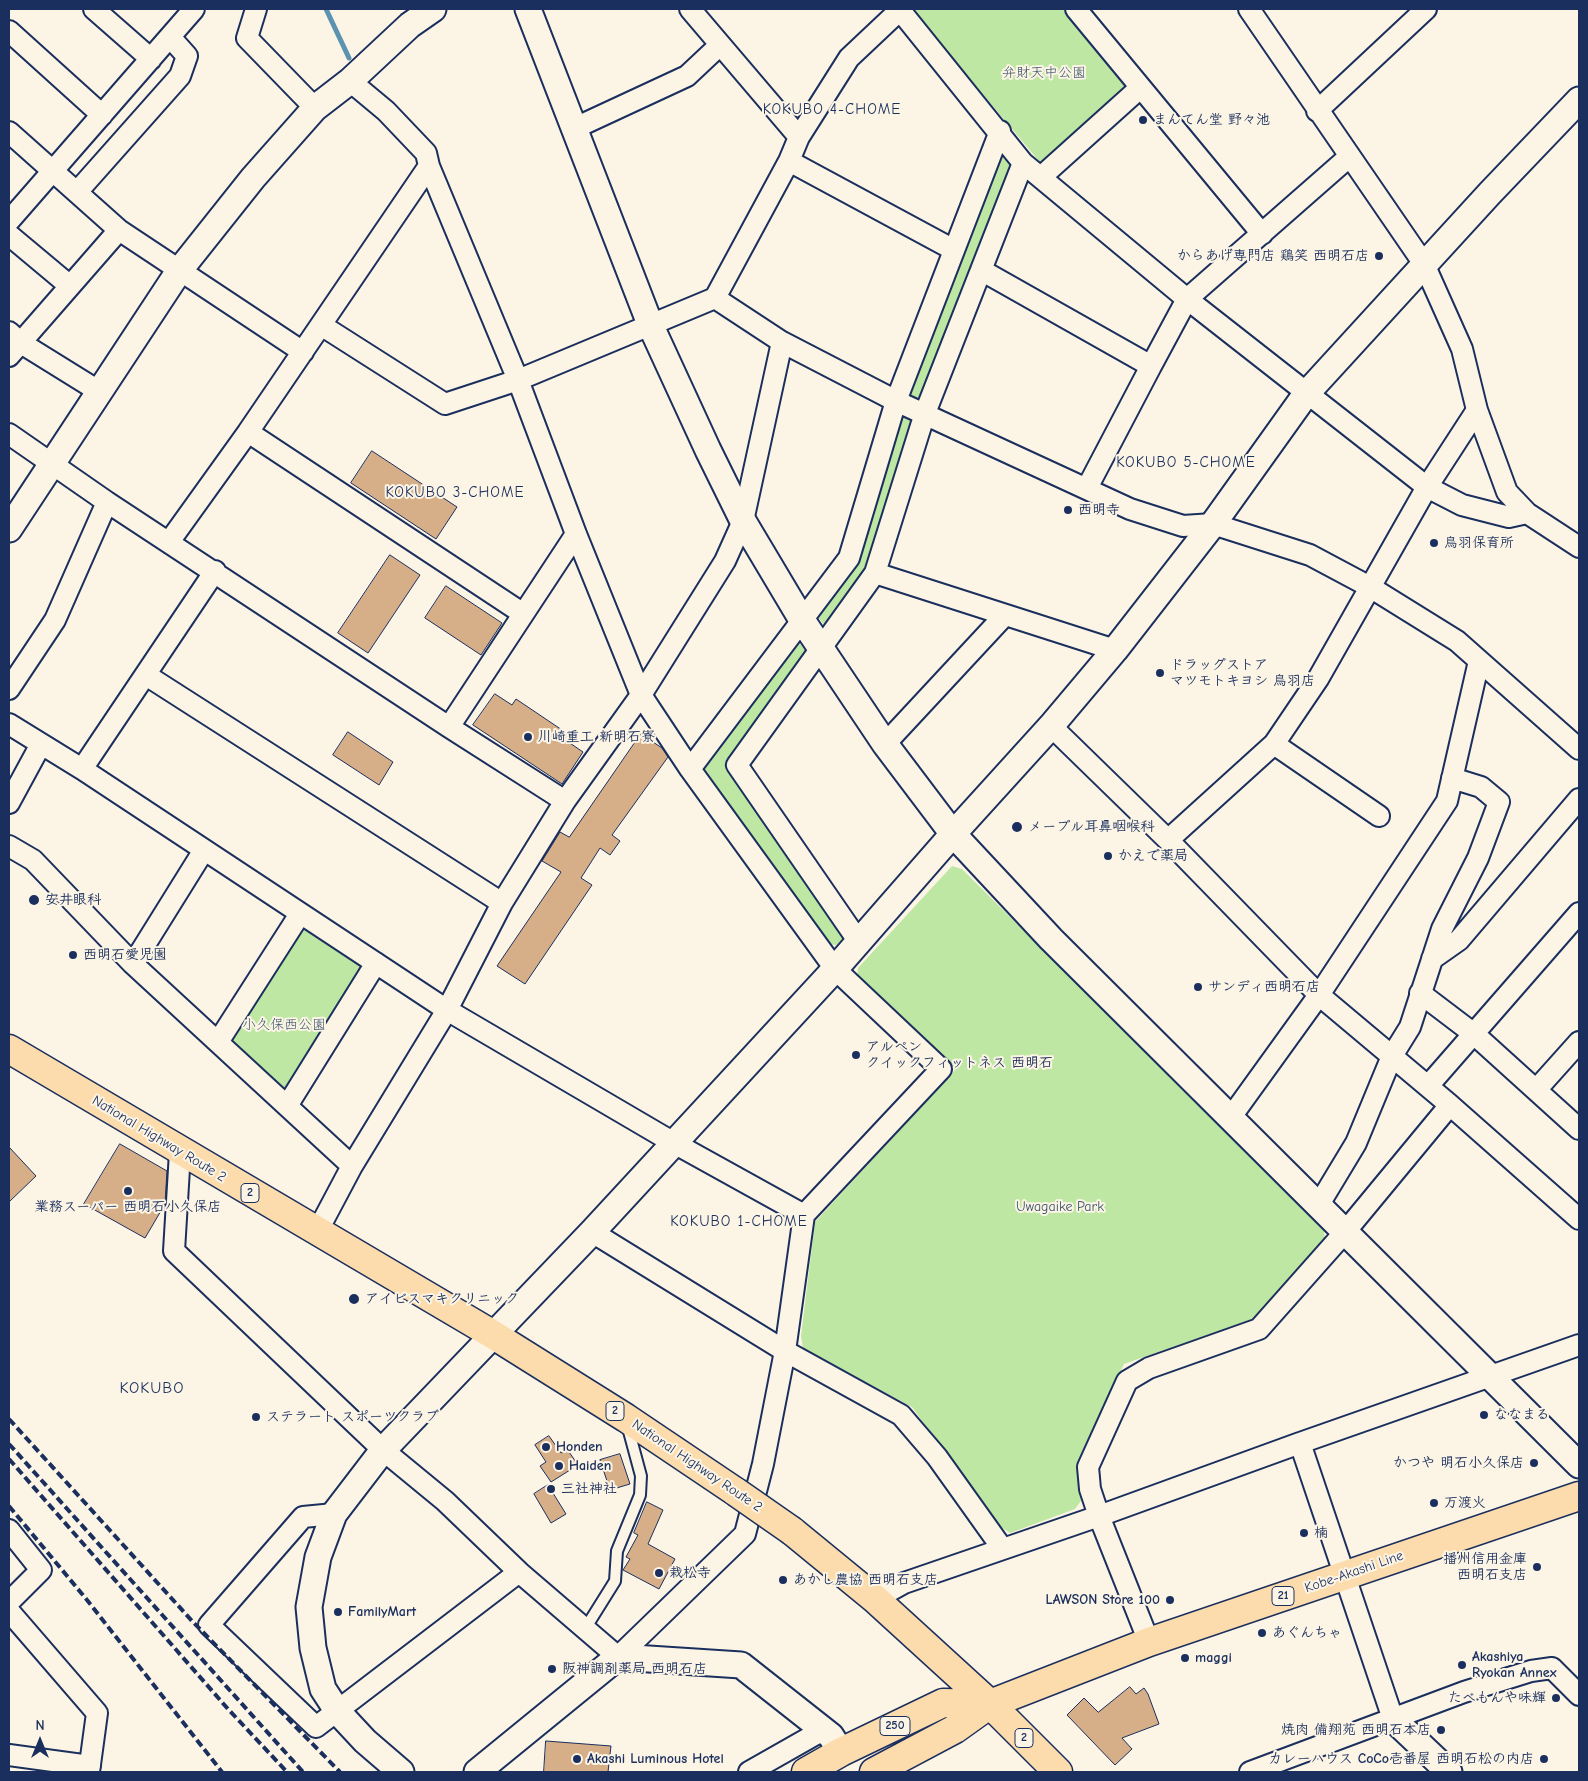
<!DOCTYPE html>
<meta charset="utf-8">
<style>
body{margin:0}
#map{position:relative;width:1588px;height:1781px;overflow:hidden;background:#fcf5e5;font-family:"Comic Neue",sans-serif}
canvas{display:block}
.frame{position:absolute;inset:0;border:10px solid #1b2f5e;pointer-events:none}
.north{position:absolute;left:15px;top:1716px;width:50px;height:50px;-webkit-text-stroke:4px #fcf5e5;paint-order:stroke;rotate:0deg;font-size:14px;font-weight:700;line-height:20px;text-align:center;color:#1b2f5e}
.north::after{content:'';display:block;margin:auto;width:18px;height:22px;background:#1b2f5e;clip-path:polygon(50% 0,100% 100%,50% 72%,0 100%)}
</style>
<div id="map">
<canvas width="1588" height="1781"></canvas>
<div class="frame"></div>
<div class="north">N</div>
</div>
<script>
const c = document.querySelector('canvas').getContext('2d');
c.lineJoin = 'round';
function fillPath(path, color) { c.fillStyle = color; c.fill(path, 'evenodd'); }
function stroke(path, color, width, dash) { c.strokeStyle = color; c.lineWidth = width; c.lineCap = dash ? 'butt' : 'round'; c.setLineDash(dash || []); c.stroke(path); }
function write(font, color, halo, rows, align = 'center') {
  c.font = font + ' "Comic Neue","Klee One",sans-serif'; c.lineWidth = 4; c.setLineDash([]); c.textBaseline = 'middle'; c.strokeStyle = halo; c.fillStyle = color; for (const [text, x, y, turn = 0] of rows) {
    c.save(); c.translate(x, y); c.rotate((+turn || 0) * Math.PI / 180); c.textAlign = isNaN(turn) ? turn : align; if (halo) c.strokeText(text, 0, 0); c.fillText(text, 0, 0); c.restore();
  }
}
fillPath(new Path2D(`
 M914,9H1070L1132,86L1044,167L912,10Z
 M1000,145L1014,164L920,407L901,398Z
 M898,409L917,417L872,568L828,630L814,612L852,559Z
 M796,638L810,657L727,771L841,928L843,939L836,945L825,944L702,771V763Z
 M952,866L962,869L1324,1231L1325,1241L1255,1318L1124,1364L1077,1462L1083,1498L1075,1509L1010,1533L998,1525L912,1407L803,1348L801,1336L815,1222L955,1070L857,979L858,968Z
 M303,925L364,965L286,1090L227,1039Z`), '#bde7a3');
stroke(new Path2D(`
 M326,9L349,58`), '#5c93b0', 5);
const building = new Path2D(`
 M372,451L457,507L436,539L351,483Z
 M390,555L420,575L368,653L338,633Z
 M446,586L502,623L481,655L425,618Z
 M495,694L512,705L516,699L568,734L564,739L583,752L562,784L473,725Z
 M348,732L393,762L379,785L333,755Z
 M641,734L662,748L668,757L612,835L620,841L610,855L600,848L581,878L592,885L525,984L497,966L561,872L542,861L560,832L569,837Z
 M120,1144L167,1171L165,1204L145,1238L84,1204Z
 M9,1147L36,1176L9,1202Z
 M549,1436L561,1453L567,1449L578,1465L551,1482L540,1466L546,1462L535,1445Z
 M620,1454L630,1484L610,1490L600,1460Z
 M548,1485L566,1514L551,1523L534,1494Z
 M647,1502L663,1510L648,1544L675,1559L659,1589L623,1570L630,1559L626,1557L638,1535L634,1533Z
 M1130,1687L1136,1694L1144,1688L1148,1694L1159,1724L1122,1738L1132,1749L1115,1765L1067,1715L1084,1698L1098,1712Z
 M546,1741L611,1746L608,1772H544Z`);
fillPath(building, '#d6ae87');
stroke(building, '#1b2f5e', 1);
const service = new Path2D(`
 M585,1629L615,1581L617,1551L640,1495L641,1476L627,1424`);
const minor = new Path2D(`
 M94,9L151,59
 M256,9L247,38L315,108
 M690,9L799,137
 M899,9L1023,163L1187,299L1427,487L1462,505L1509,517L1527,513
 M1076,9L1262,234
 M1249,9L1424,264L1462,349L1477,410L1507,492L1527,513L1579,547
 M9,31L102,115
 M1317,111L1426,9
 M575,128L687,76L720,45
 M9,132L119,230L303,352
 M789,161L954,250
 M1041,177L1140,88
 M77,192L180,76L187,56L170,37
 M9,221L194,9
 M9,235L70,286
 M981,270L1151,366L1187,299L1350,156
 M715,298L782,342L896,401L1130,509L1183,526L1213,524L1310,555L1370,587L1457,641L1579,749
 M321,325L445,404L518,380L715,298L789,161L799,137L849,58L901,9
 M9,332L21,343L100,392
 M9,356L119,230
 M248,432L522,613
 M9,434L107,502L449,727L565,801
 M1087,488L1151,366
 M169,542L248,432L429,166
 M875,573L1115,650
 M146,675L502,903
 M9,689L55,620L107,502
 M9,724L82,769L447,1010L674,1143L804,1215
 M1051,726L1168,840L1319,995L1450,1105L1579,1219
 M449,727L576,534
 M885,744L1004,616
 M1274,744L1379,816
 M82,769L215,571
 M690,769L849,558L896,401L1000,131
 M9,803L41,744
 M1168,840L1274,744L1318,679L1427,487L1477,410
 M9,846L33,860L133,964L352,1166
 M859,942L737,765L875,573L925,413L1023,163
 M1432,959L1459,940L1579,799
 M133,964L204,850
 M1420,993L1474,1034L1579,1129
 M218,1042L300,914
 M1428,1086L1579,913
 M1536,1090L1579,1042
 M287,1106L376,963
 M1231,1117L1319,995L1447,801L1479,661
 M180,1152L174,1251L383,1450L445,1501L519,1572L618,1657L745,1534L763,1464L785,1351L804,1215L941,1069L835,969L690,769L641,695L576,534L518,380L429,166L426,153L386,111L350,81
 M1318,1206L1356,1143L1392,1056L1410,1027L1442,929L1478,858L1499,802L1481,787L1452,778
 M317,1232L352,1166L447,1010L502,903L565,801L641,695L725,561L743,521L782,342
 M592,1232L785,1351L901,1415L937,1457L1002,1548
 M1300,1443L1579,1345
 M334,1514L303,1517L209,1625L316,1727L519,1572
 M9,1530L41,1570L9,1602
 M875,1599L904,1583L1099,1516L1300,1443L1393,1719
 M9,1611L97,1713L89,1772
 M1149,1642L1099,1516L1090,1489L1088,1467L1127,1381L1149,1368L1259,1329L1345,1232L1450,1105
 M9,1755L90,1766
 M749,1772L823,1730
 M1250,1772L1464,1692L1531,1671L1552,1668L1579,1695`);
const tertiary = new Path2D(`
 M528,9L650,324L708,450L743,521L802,620L885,744L953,834L1051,939L1579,1465
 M9,529L179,271L253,178L315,108L350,81L410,25L433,9
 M1393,1719L1449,1772
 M401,1772L365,1741L338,1712L323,1689L313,1648L309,1607L318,1557L334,1514L383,1450L592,1232L835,969L953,834L1051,726L1115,650L1213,524L1306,394L1490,193L1579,100
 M477,1772L618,1657L741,1665L831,1736L841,1752`);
const primary = new Path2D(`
 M990,1704L1149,1642L1579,1496`);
const trunk = new Path2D(`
 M9,1049L492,1334L626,1418L736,1492
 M792,1531L875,1599L990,1704L1058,1772
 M806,1772L841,1752L943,1703L990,1704
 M874,1772L955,1729L990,1704`);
stroke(service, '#1b2f5e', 14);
stroke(minor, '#1b2f5e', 24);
stroke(tertiary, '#1b2f5e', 29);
stroke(primary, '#1b2f5e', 31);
stroke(trunk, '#1b2f5e', 31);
stroke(service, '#fcf5e5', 10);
stroke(minor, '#fcf5e5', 20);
stroke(tertiary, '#fcf5e5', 25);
stroke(primary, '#fcdcac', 28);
stroke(trunk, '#fcdcac', 28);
stroke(new Path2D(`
 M9,1419L193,1622L340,1772
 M9,1444L303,1772
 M9,1459L228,1709L287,1772
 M9,1506L87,1600L222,1772`), '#1b2f5e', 4, [8, 4]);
const trunkBridge = new Path2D(`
 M736,1492L792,1531`);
stroke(trunkBridge, '#1b2f5e', 31, []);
stroke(trunkBridge, '#fcdcac', 28);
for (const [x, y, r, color] of [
 [1143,120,5,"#1b2f5e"],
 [1379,256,5,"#1b2f5e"],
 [1068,510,5,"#1b2f5e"],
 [1434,543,5,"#1b2f5e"],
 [1160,673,5,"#1b2f5e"],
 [528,737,5,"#1b2f5e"],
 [1017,827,6,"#1b2f5e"],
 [1108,856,5,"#1b2f5e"],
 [34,900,6,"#1b2f5e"],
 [73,955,5,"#1b2f5e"],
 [1198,987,5,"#1b2f5e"],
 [856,1055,5,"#1b2f5e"],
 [128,1191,5,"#1b2f5e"],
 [354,1299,6,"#1b2f5e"],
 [1484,1415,5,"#1b2f5e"],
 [256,1417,5,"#1b2f5e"],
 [546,1447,5,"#1b2f5e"],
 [1534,1463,5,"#1b2f5e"],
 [559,1466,5,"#1b2f5e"],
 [551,1489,5,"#1b2f5e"],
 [1434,1503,5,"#1b2f5e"],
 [1304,1533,5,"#1b2f5e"],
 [1537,1567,5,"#1b2f5e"],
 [659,1573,5,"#1b2f5e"],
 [783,1580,5,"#1b2f5e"],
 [1170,1600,5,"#1b2f5e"],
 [338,1612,5,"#1b2f5e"],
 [1262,1633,5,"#1b2f5e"],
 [1185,1658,5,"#1b2f5e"],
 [1462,1665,5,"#1b2f5e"],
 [552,1669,5,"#1b2f5e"],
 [1556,1698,5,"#1b2f5e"],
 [1441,1730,5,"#1b2f5e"],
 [577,1759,5,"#1b2f5e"],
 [1544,1759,5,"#1b2f5e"]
]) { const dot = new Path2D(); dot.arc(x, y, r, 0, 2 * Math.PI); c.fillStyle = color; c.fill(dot); stroke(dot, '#fcf5e5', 2); }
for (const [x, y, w] of [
 [250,1193,18],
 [615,1411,18],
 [1283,1596,22],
 [895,1726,30],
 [1024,1738,18]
]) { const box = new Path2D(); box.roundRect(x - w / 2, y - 9.5, w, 19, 4); c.fillStyle = '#fcf5e5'; c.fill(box); stroke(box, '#1b2f5e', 1); }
write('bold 12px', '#1b2f5e', null, [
 ["2",250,1193],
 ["2",615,1411],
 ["21",1283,1596],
 ["250",895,1726],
 ["2",1024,1738]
]);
write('14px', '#3b546c', '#fcf5e5', [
 ["弁財天中公園",1044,73],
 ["小久保西公園",284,1025],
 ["Uwagaike Park",1060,1207]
]);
write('bold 14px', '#1b2f5e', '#fcf5e5', [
 ["まんてん堂 野々池",1153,120],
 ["からあげ専門店 鶏笑 西明石店",1369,256,"right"],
 ["西明寺",1078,510],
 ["鳥羽保育所",1444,543],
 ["ドラッグストア",1170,665],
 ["マツモトキヨシ 鳥羽店",1170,681],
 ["川崎重工 新明石寮",538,737],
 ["メープル耳鼻咽喉科",1028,827],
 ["かえで薬局",1118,856],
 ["安井眼科",45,900],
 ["西明石愛児園",83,955],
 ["サンディ西明石店",1208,987],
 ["アルペン",866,1047],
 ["クイックフィットネス 西明石",866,1063],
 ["業務スーパー 西明石小久保店",128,1207,"center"],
 ["アイビスマキクリニック",365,1299],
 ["ななまる",1494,1415],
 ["ステラート スポーツクラブ",266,1417],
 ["Honden",556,1447],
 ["かつや 明石小久保店",1524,1463,"right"],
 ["Haiden",569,1466],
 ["三社神社",561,1489],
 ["万渡火",1444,1503],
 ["楠",1314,1533],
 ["播州信用金庫",1527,1559,"right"],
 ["西明石支店",1527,1575,"right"],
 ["栽松寺",669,1573],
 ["あかし農協 西明石支店",793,1580],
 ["LAWSON Store 100",1160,1600,"right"],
 ["FamilyMart",348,1612],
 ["あぐんちゃ",1272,1633],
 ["Akashiya",1472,1657],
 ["Ryokan Annex",1472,1673],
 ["maggi",1195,1658],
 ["阪神調剤薬局 西明石店",562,1669],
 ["たべもんや味輝",1546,1698,"right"],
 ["焼肉 備翔苑 西明石本店",1431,1730,"right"],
 ["Akashi Luminous Hotel",587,1759],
 ["カレーハウス CoCo壱番屋 西明石松の内店",1534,1759,"right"]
], 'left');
write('14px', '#1b2f5e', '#fcf5e5', [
 ["National Highway Route 2",159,1139,31],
 ["National Highway Route 2",697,1466,34],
 ["Kobe-Akashi Line",1354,1572,-19]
]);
c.letterSpacing = '1px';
write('15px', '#1b2f5e', '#fcf5e5', [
 ["KOKUBO 4-CHOME",832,110],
 ["KOKUBO 5-CHOME",1186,463],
 ["KOKUBO 3-CHOME",455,493],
 ["KOKUBO 1-CHOME",739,1222]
]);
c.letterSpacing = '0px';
c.letterSpacing = '1px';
write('16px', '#1b2f5e', '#fcf5e5', [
 ["KOKUBO",152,1388]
]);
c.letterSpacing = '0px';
</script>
